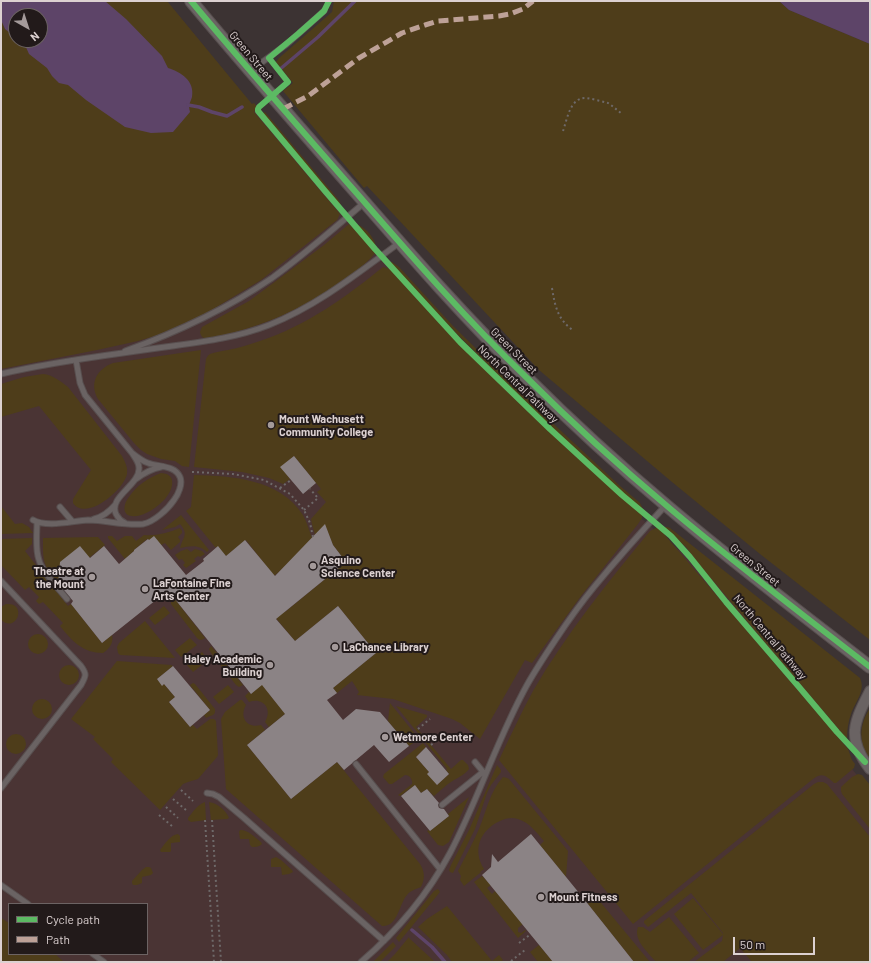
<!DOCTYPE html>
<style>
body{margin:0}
#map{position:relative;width:871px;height:963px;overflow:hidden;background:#3c3333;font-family:Barlow,sans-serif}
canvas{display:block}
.frame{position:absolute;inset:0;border:2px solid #dcd1d1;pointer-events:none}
.legend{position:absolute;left:8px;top:903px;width:140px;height:52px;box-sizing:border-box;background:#221a1a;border:1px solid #6c6363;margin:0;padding:5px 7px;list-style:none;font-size:12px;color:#dcd1d1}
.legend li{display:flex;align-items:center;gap:8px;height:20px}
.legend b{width:20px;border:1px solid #6c6363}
.north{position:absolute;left:8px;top:8px;width:40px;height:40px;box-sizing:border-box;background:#221a1a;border:1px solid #6c6363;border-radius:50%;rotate:141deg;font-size:11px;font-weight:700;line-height:16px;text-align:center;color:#dcd1d1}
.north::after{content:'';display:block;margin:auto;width:14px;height:18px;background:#a49a9a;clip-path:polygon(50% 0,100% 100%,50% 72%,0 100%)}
.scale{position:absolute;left:733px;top:937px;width:82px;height:18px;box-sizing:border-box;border:2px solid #dcd1d1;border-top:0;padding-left:5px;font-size:12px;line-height:14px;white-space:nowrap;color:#dcd1d1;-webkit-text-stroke:3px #221a1a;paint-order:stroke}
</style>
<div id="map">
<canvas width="871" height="963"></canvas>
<div class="frame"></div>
<ul class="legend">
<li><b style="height:5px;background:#5cba63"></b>Cycle path</li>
<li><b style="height:5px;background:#bda197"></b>Path</li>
</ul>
<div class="north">N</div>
<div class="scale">50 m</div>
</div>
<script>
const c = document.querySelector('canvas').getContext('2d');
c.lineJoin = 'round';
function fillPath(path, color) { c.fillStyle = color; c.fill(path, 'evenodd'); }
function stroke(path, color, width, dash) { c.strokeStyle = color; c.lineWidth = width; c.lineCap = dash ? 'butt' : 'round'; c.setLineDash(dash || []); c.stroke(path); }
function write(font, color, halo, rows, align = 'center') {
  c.font = font + ' Barlow,sans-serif'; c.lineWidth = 4; c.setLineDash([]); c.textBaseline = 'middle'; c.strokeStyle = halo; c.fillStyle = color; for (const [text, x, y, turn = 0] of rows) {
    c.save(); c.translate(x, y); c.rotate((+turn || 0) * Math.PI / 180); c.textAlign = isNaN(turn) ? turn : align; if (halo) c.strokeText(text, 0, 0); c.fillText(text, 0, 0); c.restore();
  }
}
fillPath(new Path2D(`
 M1,1H167L320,188L456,344L625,505L829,675L803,709L870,791V962H1ZM16,16H40V40H16ZM9,904H147V954H9Z`), '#4a3434');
fillPath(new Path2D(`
 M1,1H167L252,104L254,103L258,108L254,112L340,214L337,220L261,280L205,314L158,335L138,341L97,350L1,369ZM16,16H40V40H16Z
 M334,1H779L789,10L870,44V640L760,554L672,482L539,370L367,186L364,188L283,91L293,83L276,62L279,58L332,12Z
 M265,112L337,198L340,202L341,208L262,114Z
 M349,224L376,252C369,261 360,268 351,275C308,308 261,327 209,339C204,339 201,337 200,332L202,327L249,301L272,284L324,245Z
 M355,224C364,225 376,239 376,248Z
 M388,262H392L399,267L453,326L545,416L620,486L640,503L643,509V511L548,424L457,334L410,284Z
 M383,267L390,269L459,344L562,444L642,515V518L638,524L581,596L532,663L525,660L480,739L460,723L452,719L393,699L357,695L359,692L352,681L337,693L333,688L376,653L338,606L295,641L265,605L285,612L346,562L333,545L325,525L315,535L312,524L311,519L326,502L317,492L321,489L294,456L281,467L290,479L283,484L269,478L242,472L194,467L206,359C208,356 207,356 210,354C215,352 222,351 228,350C239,348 250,344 260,341C306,326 346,297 383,267Z
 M201,350L189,467L182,466L175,461L161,459L147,454L141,450L134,443L98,399C89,383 97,369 113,363Z
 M43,374C53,375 60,381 68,387L122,456C125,462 128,467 127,474C124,490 86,522 73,503V499L91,470L39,406L1,417V384L24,377Z
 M161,473C179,474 172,492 164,500C159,505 153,510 146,513C142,515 136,517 132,516C121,515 124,503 129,497C137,485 148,478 161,473Z
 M194,475C232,476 280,479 303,515C307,522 309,530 312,538L280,571L266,582L271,572L246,540L226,556L218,547H215L186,511L191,507Z
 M1,506L15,524L22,523L29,527L33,533L1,534Z
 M181,515L209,550L207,552C199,544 189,546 180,548C183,537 189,534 180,524L175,527L162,530Z
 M658,527L848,749L852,760L855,764L854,768L836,783H834C826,776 823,772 813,779L633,924L499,760C510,737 521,713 533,691C566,634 608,582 650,531Z
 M663,527H667L670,528L860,678C866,691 855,702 851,714C848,722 847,731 847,739L693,557L686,547Z
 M180,528L182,531V533L178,537L180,540V542L171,550L165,543L161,545L147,539L134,550V551L125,559L108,538V536H112L117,541L125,536H132L136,541L144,535C156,536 168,533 180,528Z
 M98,537L105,545L58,583C55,579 51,574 48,570C42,561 43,549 43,538Z
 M32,538V544L25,551L68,606L71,604L102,643L112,635C114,643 109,649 103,653C83,653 72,641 60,626L63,623L43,602L39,604L36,601L39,597L29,587L25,590L1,565V539Z
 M187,549L191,552L195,549L202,551L205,554L200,557L198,556L194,559L196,561L186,568L183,565L185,563L182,559L179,560L175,555L181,551Z
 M174,598L205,638C202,640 200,641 197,638L171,604V602Z
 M6,604C28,602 17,634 1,620V607Z
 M164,606L170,613L155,625L149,618Z
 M145,621L175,658L120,655L118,653L117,647L119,643Z
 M28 644a10 10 0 1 1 20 0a10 10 0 1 1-20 0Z
 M190,638L197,645L181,657L175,650Z
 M211,646L243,685L239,687L236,685L211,653L209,649Z
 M202,652L208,660L193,672L187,665Z
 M117,661L171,665L173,666L157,679L162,685L164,684L175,697L169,702L190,727L193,725L197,729L210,719H214L216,721L218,755L217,757L198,779L188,782L183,784L160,810L111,762L113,759L93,739L95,737L71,719Z
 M59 675a10 10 0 1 1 20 0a10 10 0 1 1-20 0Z
 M193,683L195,684L215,709C216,716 211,715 206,718L204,715L210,710L190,685Z
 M263,683C269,695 277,704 286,713L269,727L265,722C273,709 263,697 249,702L245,696L249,692L251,694Z
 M228,685L234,692L219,704L213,697Z
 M32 709a10 10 0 1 1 20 0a10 10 0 1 1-20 0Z
 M240,700H242L246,705C239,717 247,729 261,725L265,730L247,745L291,799L337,762L420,864C425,872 425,879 421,887C416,889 410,891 407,895C399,904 398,927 382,926L226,789L221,719L225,712Z
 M390,703L419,739L409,746L388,721Z
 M396,706L427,715V717L416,727L451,769L461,760H463L468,765L469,769C464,775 461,776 454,780C447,784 440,791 434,796L427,789L421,793L415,785L400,796L398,795L412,784C413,780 410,775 405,775L392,784H389L383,777L384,774L423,743L426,747L416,757L429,772L437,785L449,774L446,770L447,769Z
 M870,708V759C858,743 859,725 870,708Z
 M6 744a10 10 0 1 1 20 0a10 10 0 1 1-20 0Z
 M497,765L501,770V772L491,785L487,793L475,829L453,873L450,872L449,870L451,865L469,830Z
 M858,774L862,775L870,785V829L842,794L841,791V787L852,777Z
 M503,777L507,778L509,779L568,851L566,877L540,845L544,841C536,832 530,823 518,819C512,817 506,818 500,821C480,830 472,850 484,869L480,872L482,874L480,873L464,886L460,880L461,876L458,871C465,857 473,843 479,829C487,810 489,793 503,777Z
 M818,782H823L827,784L870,837V962H752L740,948L723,962H694L722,941L723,935L703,950L674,914L693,898L723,934V933L691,893L648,927L644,923V921L814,784Z
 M469,797L449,842L443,846L438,845L427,831L429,830L430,831L449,816L448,814Z
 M205,802L206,820L191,822L188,820V818C193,812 197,805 205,802Z
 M209,802C217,803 226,810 229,818L227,819L211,820Z
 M240,830C249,830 254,837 261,842L262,844C259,847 255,847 252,847L250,845L249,839H240L239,832Z
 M178,834L180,836V842L171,843V851L170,852H161L160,850C165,844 170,835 178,834Z
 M276,857L281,860L292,870L293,872L289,874L282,875L281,867H271V859Z
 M146,867H149L151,868L153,873L151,875L142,877V883L137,885H133L132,883V881L142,870Z
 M482,876L491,885L487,888L492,894L495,891L523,924L518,928V932L521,933L525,930L526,931L518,938L474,882Z
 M438,889L440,892L399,942L396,938L434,891Z
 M592,892L650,962H634L584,899Z
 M447,906L492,961L499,955L503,960L500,962H452L447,955L418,927L427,919Z
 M669,917L699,953L688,962H656C648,952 633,940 638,927H643L650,932Z
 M1,918L9,923V954H55L64,962H1Z
 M409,937V938L435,962H387L395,954Z
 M393,942L396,946L380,962H373Z
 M539,945L553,962H538L530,952Z`), '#4e3d1a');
fillPath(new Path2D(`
 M1,1H105L126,19L162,56L168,68C181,72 195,81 192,97C190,104 188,103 190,112L173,132L151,133L125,127L86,100L68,85L59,83L52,76L47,68L29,54L25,45L18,40H40V16H16V38L5,29L1,20Z
 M779,1H870V44L789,10Z`), '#5d4468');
stroke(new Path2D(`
 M279,70L318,37L355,1
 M188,105L199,107L212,112L227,116L242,107
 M412,930L432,947L445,962`), '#5d4468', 3.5);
fillPath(new Path2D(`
 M294,456L316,483L303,494L280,467Z
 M325,524L333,545L346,562L276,619L295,641L338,606L376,653L333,688L337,693L327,700L343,720L356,709L380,712L409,746L389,762L374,745L344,770L337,762L291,799L247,745L285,714L262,685L251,694L174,598L166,592L102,643L71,604L73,601L58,583L60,562L80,546L90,558L104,546L119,564L134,551V550L148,539L149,540L154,536L186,575L204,561L203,559L218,546L226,556L245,540L275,576Z
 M173,666L210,710L190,727L169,702L175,697L164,684L162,686L157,679Z
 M426,747L449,774L437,785L427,774L429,772L416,757Z
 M415,785L421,793L427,789L439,803L438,805L439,808L444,809L449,816L430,831L401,796Z
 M531,834L584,899L634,962H553L482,875L491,867L492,854L498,862Z`), '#8b8385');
const service = new Path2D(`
 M250,71L287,44L324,11
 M125,351C175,333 228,308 272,278C304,255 334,228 364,203
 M76,360L80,383L85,395L132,453C135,458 139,462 139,468C140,485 108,497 116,514C118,518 121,521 125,523
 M1,374C55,361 111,355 165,347C201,342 236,338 269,325C317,306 358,273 399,243
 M136,479C144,473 151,469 161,467
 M60,507L72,521
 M94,519C102,517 109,512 115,505
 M33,520C47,528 72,521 88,520C106,520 125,526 143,524C154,522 168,509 174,500C178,495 183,484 180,477C175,465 158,467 148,463C142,461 137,457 132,453
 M37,522C37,534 35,549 39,560C42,572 59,589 67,599
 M1,581L81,666C87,674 86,676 81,685L1,788
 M475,762L484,773
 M356,764L440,869
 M207,793L213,794L219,797L244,818L384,941
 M442,805L483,772
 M1,885L28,904
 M93,954L104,962
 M361,962C396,932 428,894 450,853C479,798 497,739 527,685C536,669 546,654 556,639C568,621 580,604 594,587C617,559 641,532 666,505`);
const minor = new Path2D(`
 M870,691C854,722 846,738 870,769`);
const tertiary = new Path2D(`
 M191,1C246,67 303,132 360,197C413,258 467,320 526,377C571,422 618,465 667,506C733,562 802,614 870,667`);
stroke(service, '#584f4f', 7);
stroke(minor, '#584f4f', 12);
stroke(tertiary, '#584f4f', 14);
stroke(new Path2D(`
 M563,131C567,120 570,97 586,98C593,99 601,101 608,103L611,105L622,114
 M552,288C555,307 558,320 574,331
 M192,472L233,474L264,480L290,494L304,510L310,523L313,537
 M280,488L291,480
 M304,510L318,498L310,489
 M418,729L430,719
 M431,745L443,736
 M181,790L193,801
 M173,799L186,810
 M166,807L178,818
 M159,815L172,826
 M205,820L214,962
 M212,820L221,962
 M519,943L531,934
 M511,961L525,950`), '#6e6969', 2, [2, 3]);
stroke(service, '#6a6363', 5);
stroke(minor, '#6a6363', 10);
stroke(tertiary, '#6a6363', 12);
stroke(new Path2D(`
 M283,109L308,96L359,58L402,33L425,25L438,21L499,16L510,14L523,9L533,1`), '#bda197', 5, [10, 5]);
stroke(new Path2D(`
 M191,1C246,67 303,132 360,197C413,258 467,320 526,377C571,422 618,465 667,506C733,562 802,614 870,667
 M329,1L324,11L298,34L269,58L288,82L259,107L258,109V111L325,191L375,249L460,342L550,429L622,495L671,536L690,557L726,602L799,687L837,732L865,762`), '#5cba63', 6);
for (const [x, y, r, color] of [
 [271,425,4,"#a49a9a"],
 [313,566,4,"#a49a9a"],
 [92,577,4,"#a49a9a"],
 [145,589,4,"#a49a9a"],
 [335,647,4,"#a49a9a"],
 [270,665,4,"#a49a9a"],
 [385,737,4,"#a49a9a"],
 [541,897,4,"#a49a9a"]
]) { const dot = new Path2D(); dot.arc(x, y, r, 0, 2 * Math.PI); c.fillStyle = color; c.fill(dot); stroke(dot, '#221a1a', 1.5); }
write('11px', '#dcd1d1', '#221a1a', [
 ["Green Street",251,56,50],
 ["Green Street",514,351,45],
 ["North Central Pathway",518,384,44],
 ["Green Street",755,565,39],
 ["North Central Pathway",770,637,50]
]);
write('bold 11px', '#dcd1d1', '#221a1a', [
 ["Mount Wachusett",279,419],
 ["Community College",279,432],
 ["Asquino",321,560],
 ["Science Center",321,573],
 ["Theatre at",84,571,"right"],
 ["the Mount",84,584,"right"],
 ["LaFontaine Fine",153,583],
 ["Arts Center",153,596],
 ["LaChance Library",343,647],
 ["Haley Academic",262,659,"right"],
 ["Building",262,672,"right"],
 ["Wetmore Center",393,737],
 ["Mount Fitness",549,897]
], 'left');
</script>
